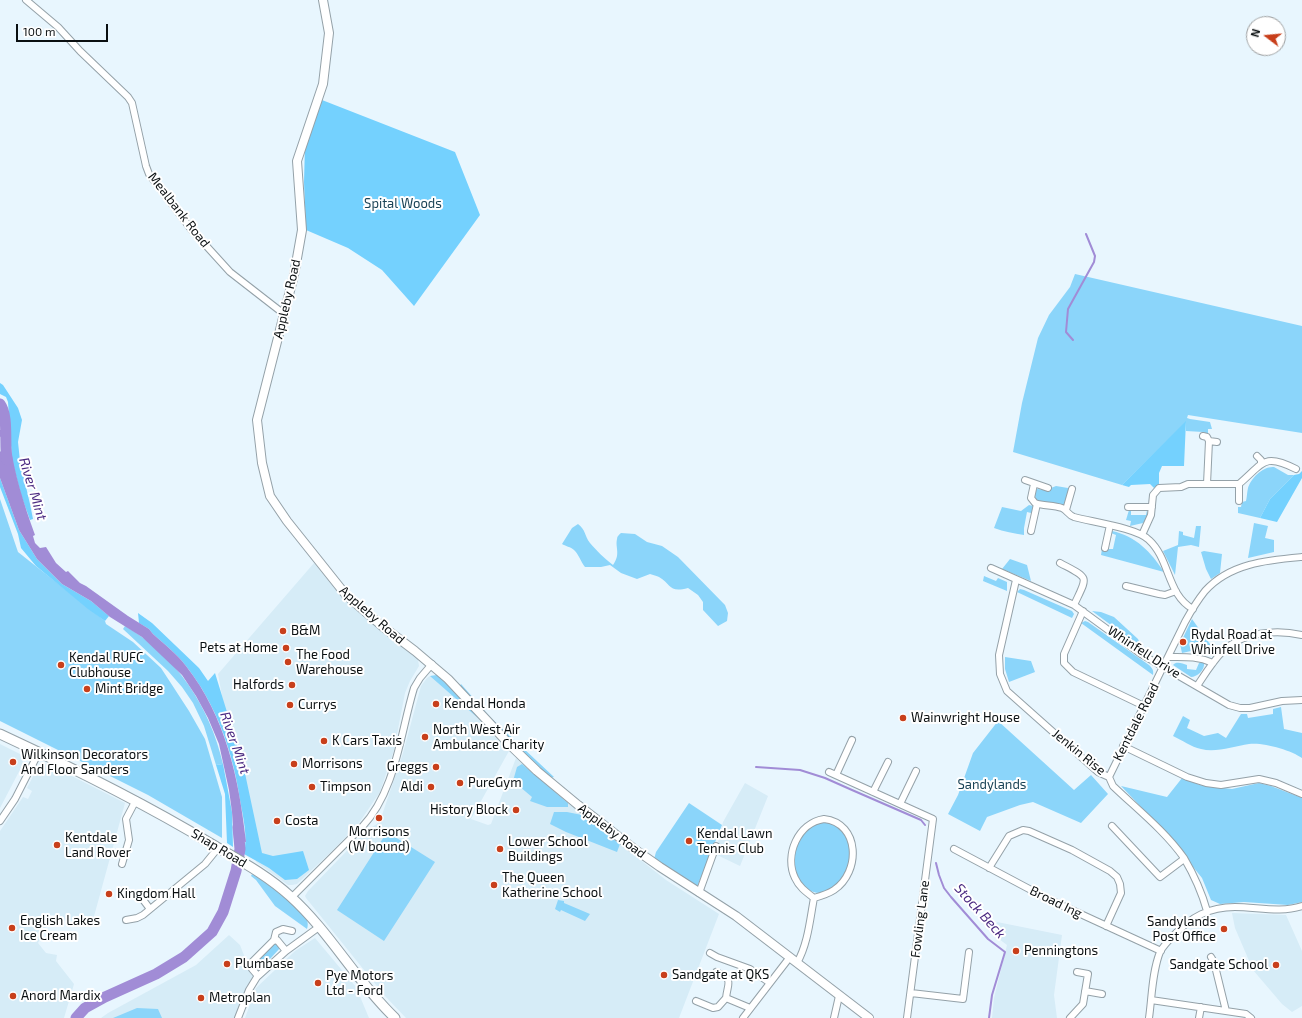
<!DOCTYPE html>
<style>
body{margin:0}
#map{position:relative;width:1302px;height:1018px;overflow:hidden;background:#e8f6fe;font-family:"Exo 2",sans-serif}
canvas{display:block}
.north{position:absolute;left:1246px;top:16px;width:40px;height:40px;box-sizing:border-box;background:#fff;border:1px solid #9d9fa0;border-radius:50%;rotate:286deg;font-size:11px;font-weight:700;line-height:16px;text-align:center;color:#0a0f11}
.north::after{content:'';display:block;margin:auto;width:14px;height:18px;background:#c83f1b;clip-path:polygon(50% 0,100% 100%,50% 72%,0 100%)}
.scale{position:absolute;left:16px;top:24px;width:92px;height:18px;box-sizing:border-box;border:2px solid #0a0f11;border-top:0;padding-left:5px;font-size:12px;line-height:14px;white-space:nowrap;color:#0a0f11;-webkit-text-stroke:3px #fff;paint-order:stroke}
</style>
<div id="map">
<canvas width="1302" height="1018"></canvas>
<div class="north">N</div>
<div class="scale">100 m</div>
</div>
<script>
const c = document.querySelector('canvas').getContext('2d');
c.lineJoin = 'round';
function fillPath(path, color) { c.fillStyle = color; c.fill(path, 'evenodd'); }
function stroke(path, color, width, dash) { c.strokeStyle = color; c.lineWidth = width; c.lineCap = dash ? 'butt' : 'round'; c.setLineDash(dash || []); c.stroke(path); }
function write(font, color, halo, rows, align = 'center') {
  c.font = font + ' "Exo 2",sans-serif'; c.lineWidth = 4; c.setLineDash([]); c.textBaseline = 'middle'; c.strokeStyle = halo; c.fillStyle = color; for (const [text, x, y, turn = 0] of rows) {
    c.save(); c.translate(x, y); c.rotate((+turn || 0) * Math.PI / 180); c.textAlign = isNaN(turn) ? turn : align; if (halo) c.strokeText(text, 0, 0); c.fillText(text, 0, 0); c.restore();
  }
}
fillPath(new Path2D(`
 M314,563L337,591L369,619L419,659L418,660L419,666L410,681L405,693L394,750L380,792L359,823L333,850L297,884L292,885H288L256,862L252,836L222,696L218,674Z
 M437,675L453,690L490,732L509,751L471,819L488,825L491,824L516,758L564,800L666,880L719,914L679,1018H406L385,996L306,898L305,896L308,891L367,830L377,824L381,818L403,753L421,686L427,678L430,676Z
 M0,744L22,755L23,764L0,808Z
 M46,764L50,765L125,803L93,920L55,921V915H48L47,925L38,943L46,953L57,955L56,961L74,984L64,1018H0V831L23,797L28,799L32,791L27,788L37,769L40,766Z
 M745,783L768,796L740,866L715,854L723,822Z
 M1232,913L1286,915L1302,951V1006L1292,1012L1282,1004L1253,970L1235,928Z
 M997,922L1062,935L1054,995L1057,1018H992L994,998L1007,945L995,936Z
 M229,935L240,945L247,963L248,968L254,975L236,1018H101L108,1013L196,965Z
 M315,938L356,987L369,1018H245L256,988L295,951Z`), '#d6ecf7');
fillPath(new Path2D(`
 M1075,274L1302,326V433L1188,415L1187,418L1190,419L1210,422L1212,429H1208V434L1203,432L1186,431V422L1122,485L1013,452L1022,403L1038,338L1049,315L1070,287Z
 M1274,467L1288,475H1294L1270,499L1260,518L1238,513V507H1241L1242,502L1246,501C1247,497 1247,492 1248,488C1251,478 1263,466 1274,467Z
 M1056,486L1068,488L1069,490L1066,504L1062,506L1037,501L1034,494L1037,489L1046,490Z
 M0,499L18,552L105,621L106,624L133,642L161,668L189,711L205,739L222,797V838L148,795L0,721Z
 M1029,505L1033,506V511L1031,513L1027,512L1024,528V535C1014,533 1004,532 994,528L1002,507L1021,511Z
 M1129,510H1131V515H1146L1147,510C1149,514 1146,520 1143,523L1130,526L1131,521L1126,520Z
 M1254,523L1268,526L1265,538L1274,540V552L1248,558Z
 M578,524C586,530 584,535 590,543C596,550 605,559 613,565C621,554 615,548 617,539C617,536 619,535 621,533L635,534L647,542L662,546L678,557L725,605L728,613L727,621L718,626L703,610V602L698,595L688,588C669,593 672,585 659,577C657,576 653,575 650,574L637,579L621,573L610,565L601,567H585C581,562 578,553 574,550C571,547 565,546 562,544L572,528Z
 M1196,526H1201L1199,547L1191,545L1178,547L1175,575L1163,551L1178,545L1179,531L1183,532V535L1194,538Z
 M1112,531C1136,536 1151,552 1164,572L1101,555L1102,549H1113L1116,535L1111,533Z
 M1204,551L1222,554L1220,573L1211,579L1206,569L1201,552Z
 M1010,559L1027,565L1031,581L1002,569Z
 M984,576L996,581L998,578L1007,582V591L983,581Z
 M1020,589L1024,590L1072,611L1074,614L1072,618L1017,592Z
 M1092,611L1101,612L1114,617L1138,639L1142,648Z
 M1192,619L1215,651L1211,656L1191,651L1182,653L1180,644Z
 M1085,621L1088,622L1149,665C1152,668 1154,670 1153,675L1081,623Z
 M125,626C176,655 210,707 223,764L216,765L204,726L193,703L182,687L168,671L123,629Z
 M1005,657L1031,661L1035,672L1009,682L1005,669Z
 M1202,662L1204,663C1205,670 1197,677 1191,677L1173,665C1176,661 1182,663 1187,665V669L1196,670L1199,663Z
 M437,675L453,690L479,719L430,676Z
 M461,684L491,718L554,777L551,778L525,755L460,686Z
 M1281,707L1284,729L1302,733V758C1291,750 1263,742 1249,744C1234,746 1216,753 1201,749C1191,747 1182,740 1173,736L1183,716L1190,720L1187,728L1204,736L1218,733L1226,738L1241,714H1247L1248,718L1273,714V709Z
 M998,721L1074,790L1091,775L1108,794L1081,823L1033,802L1020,805L987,817L980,831L948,814L958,795L973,753Z
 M522,764L568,803V807H547L530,801L532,797L513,781L517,767Z
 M1182,778L1200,785L1232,789L1259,783L1271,786L1302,798V902L1288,905L1244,902L1220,904L1211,900L1202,878L1164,831L1121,786L1167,797Z
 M689,803L722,825L697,887L654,859L656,852Z
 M554,812H567L582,815L620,844L617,852L566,832L550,824Z
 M823,822C876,826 841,915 806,888C788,874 792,845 807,830C811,826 817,824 823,822Z
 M387,832L435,862L384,941L337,910Z
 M252,874C266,882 300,907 307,920C308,923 308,926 307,929L275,906L256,880L251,876Z
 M558,900L564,901V903L590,914L585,921L561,910L560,912L555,909Z
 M275,943L280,948L259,971L254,968V965L258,959Z
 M137,1008L158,1009L162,1018H113Z`), '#8bd5fa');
fillPath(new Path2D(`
 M322,100L455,152L480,215L414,306L382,270L348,248L306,230L304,182L305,145Z
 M0,383L3,385L18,408L22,420L18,442L20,461L30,504L33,519L30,520L21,495L12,460L8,402L6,397L0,394Z
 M1186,421L1184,466H1162L1159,473V484L1154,488L1150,484L1131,485L1129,487L1122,485Z
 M1302,471V478L1277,522L1260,518L1270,499L1294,475L1299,474Z
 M0,478L19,530L37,559L62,584L91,601L109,616L105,621L88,609L36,566L21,548L18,534L0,487Z
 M138,613L152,623L199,668L208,681L215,673L243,764L262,853L273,856L303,851L309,870L297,879L285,880L269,868L244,854C248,836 243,817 240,800C233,752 216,704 186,666C177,654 164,644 153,634L149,629L139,623Z
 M223,764L232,812L233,847L227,843L225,794L216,765Z`), '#74d1fe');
fillPath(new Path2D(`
 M10,441C14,474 24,504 35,535L33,536L35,543L40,548L46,547L56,563L66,572L68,571L80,583L86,586L128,616L149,629L153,634C164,644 177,654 186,666C226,717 239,779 246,842L234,839L232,812L229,790L219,744L208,718L196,696L182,675L142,637L110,617L91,601L62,584L37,559L19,530L0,478V452Z`), '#a18cd6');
stroke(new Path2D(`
 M1073,340L1066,332L1068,309L1094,262L1095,256L1086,234
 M756,767L800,770L825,778L852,790L921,820L925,825
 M936,863L939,875L944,888L951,897L988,939L1005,952L992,995L989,1018`), '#a18cd6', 2);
stroke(new Path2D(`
 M0,433L5,436`), '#a18cd6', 6);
stroke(new Path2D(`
 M0,404C9,416 4,445 7,460
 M76,1018L85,1008L105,997L156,974L184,957L212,932L223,912L236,871L240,849L238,827`), '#a18cd6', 11);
const minor = new Path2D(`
 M26,0L58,27L80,51L128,97L132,103L146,166L149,174L191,229L230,272L284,314
 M1203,436L1207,437L1209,441L1207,484
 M1209,441L1217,442
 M1257,456L1261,460V463
 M1025,480L1048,488
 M1034,484L1031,498L1035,503C1043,506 1053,505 1062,508C1067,510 1068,515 1074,517C1092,522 1137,528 1149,540C1170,559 1167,595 1193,609
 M1239,501V484
 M1128,507H1152
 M1066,510L1072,489
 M1031,531L1037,504
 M1142,535L1151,515L1153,495L1159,488L1181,487L1188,484H1239C1263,464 1263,452 1296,469
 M1105,548L1110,525
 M1060,563C1090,579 1088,575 1074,605
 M991,568L1074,605L1141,654L1229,705L1240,708H1250L1282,701L1302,700
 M1016,580L999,655L1000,674L1007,691L1098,772L1109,777
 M1126,586L1159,594L1165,595L1176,591
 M1083,611L1064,654V663L1073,672L1144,706
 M1168,657C1185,657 1197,656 1213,663
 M1197,686C1205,674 1213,661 1223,651C1243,632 1276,629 1302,635
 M1123,746L1187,777L1206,783L1221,785L1259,779L1276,783L1302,794
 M829,772L933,819L907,1018
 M836,775L852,740
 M1109,777L1185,622C1191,611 1197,601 1205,591C1230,563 1268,560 1302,557
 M1109,777L1113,786C1137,809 1165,831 1184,858C1194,875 1202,893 1207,911
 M873,792L888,762
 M900,804L916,771
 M824,819C860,823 861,872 834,890C828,894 821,896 814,898C806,892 799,887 795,878C784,855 798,823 824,819Z
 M0,821L15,799L39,752
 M1112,826L1160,877L1184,859
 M954,849L1048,899L1161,951
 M122,864L129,840L126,819L136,800
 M989,868L1009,836L1023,830L1029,831L1072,850L1110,871L1117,877L1120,884L1121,893L1106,926
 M699,893L716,846
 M292,897L362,827C396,791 400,734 414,688L420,678L432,664
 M144,901L150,909
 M126,920L137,918L143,915L205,864L218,848
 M274,940L276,932L283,929L292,931
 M710,953L717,957L750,969L770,983
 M1211,957L1214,962L1226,1011
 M797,963C808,944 810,919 814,898
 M716,972C734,980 728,981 726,998
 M258,976L252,969L251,963L273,941L277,940L286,951
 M1085,991L1102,994
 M911,993L963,999L969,952
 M1151,1000L1246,1014L1251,1018
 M696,1001L713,1008L718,1007L726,998L750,1008
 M238,1018L249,990L257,977L286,951L319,927
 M743,1018L790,957
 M834,1018L839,996
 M1070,1018L1083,1004L1088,974L1077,972
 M1149,1018C1152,997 1152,972 1160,952C1163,946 1169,940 1174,935C1191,917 1209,907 1235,907C1257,907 1281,913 1302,906
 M1199,1018L1201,1007`);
const major = new Path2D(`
 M323,0L329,33L323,84L297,161L302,230L294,275L257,420L262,463L270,496L287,521L346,595L382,626L415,651L448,679L510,745L537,771L578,805L633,848L660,867L736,916L869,1018`);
const highway = new Path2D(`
 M0,734C71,767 142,802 210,843C237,859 266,874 290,896C330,932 356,981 395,1018`);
stroke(minor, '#94a1a8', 8);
stroke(major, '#94a1a8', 10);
stroke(highway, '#94a1a8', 11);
stroke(minor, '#fff', 6);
stroke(major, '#fff', 8);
stroke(highway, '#fff', 9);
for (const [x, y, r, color] of [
 [283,631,4,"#c83f1b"],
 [1183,642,4,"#c83f1b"],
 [286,648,4,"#c83f1b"],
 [288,662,4,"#c83f1b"],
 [61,665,4,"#c83f1b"],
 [292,685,4,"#c83f1b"],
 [87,689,4,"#c83f1b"],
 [436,704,4,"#c83f1b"],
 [290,705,4,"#c83f1b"],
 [903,718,4,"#c83f1b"],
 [425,737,4,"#c83f1b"],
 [324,741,4,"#c83f1b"],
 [13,762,4,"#c83f1b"],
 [294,764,4,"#c83f1b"],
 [436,767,4,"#c83f1b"],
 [460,783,4,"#c83f1b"],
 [312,787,4,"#c83f1b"],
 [431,787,4,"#c83f1b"],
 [516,810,4,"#c83f1b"],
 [379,818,4,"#c83f1b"],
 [277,821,4,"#c83f1b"],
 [689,841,4,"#c83f1b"],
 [57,845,4,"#c83f1b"],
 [500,849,4,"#c83f1b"],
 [494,885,4,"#c83f1b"],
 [109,894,4,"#c83f1b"],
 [12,928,4,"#c83f1b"],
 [1224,929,4,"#c83f1b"],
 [1016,951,4,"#c83f1b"],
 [227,964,4,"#c83f1b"],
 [1276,965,4,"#c83f1b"],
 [664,975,4,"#c83f1b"],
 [318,983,4,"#c83f1b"],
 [13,996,4,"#c83f1b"],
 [201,998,4,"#c83f1b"]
]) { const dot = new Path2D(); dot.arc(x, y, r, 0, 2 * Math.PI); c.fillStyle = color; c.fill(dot); stroke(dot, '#fff', 1.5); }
write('13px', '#1a4356', '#fff', [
 ["Spital Woods",403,204],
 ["Sandylands",992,785]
]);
write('13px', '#0a0f11', '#fff', [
 ["Mealbank Road",179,210,52],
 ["Appleby Road",287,299,-77],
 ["Appleby Road",372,615,41],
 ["Whinfell Drive",1144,652,33],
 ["Kentdale Road",1136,722,-63],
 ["Jenkin Rise",1079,752,39],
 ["Appleby Road",612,831,37],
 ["Shap Road",219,848,31],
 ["Broad Ing",1056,902,26],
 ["Fowling Lane",920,919,-83]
]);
write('13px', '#0a0f11', '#fff', [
 ["B&M",291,631],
 ["Rydal Road at",1191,635],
 ["Whinfell Drive",1191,650],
 ["Pets at Home",278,648,"right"],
 ["The Food",296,655],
 ["Warehouse",296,670],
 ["Kendal RUFC",69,658],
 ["Clubhouse",69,673],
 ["Halfords",284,685,"right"],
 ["Mint Bridge",95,689],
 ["Kendal Honda",444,704],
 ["Currys",298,705],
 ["Wainwright House",911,718],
 ["North West Air",433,730],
 ["Ambulance Charity",433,745],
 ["K Cars Taxis",332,741],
 ["Wilkinson Decorators",21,755],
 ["And Floor Sanders",21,770],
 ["Morrisons",302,764],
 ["Greggs",428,767,"right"],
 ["PureGym",468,783],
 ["Timpson",320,787],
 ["Aldi",423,787,"right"],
 ["History Block",508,810,"right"],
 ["Costa",285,821],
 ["Morrisons",379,832,"center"],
 ["(W bound)",379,847,"center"],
 ["Kendal Lawn",697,834],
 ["Tennis Club",697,849],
 ["Kentdale",65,838],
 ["Land Rover",65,853],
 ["Lower School",508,842],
 ["Buildings",508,857],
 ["The Queen",502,878],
 ["Katherine School",502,893],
 ["Kingdom Hall",117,894],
 ["English Lakes",20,921],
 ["Ice Cream",20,936],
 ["Sandylands",1216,922,"right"],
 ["Post Office",1216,937,"right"],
 ["Penningtons",1024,951],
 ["Plumbase",235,964],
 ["Sandgate School",1268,965,"right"],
 ["Sandgate at QKS",672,975],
 ["Pye Motors",326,976],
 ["Ltd - Ford",326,991],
 ["Anord Mardix",21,996],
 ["Metroplan",209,998]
], 'left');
write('italic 14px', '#4c2b82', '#fff', [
 ["River Mint",33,489,73],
 ["River Mint",235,743,71],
 ["Stock Beck",980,911,48]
]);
</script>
